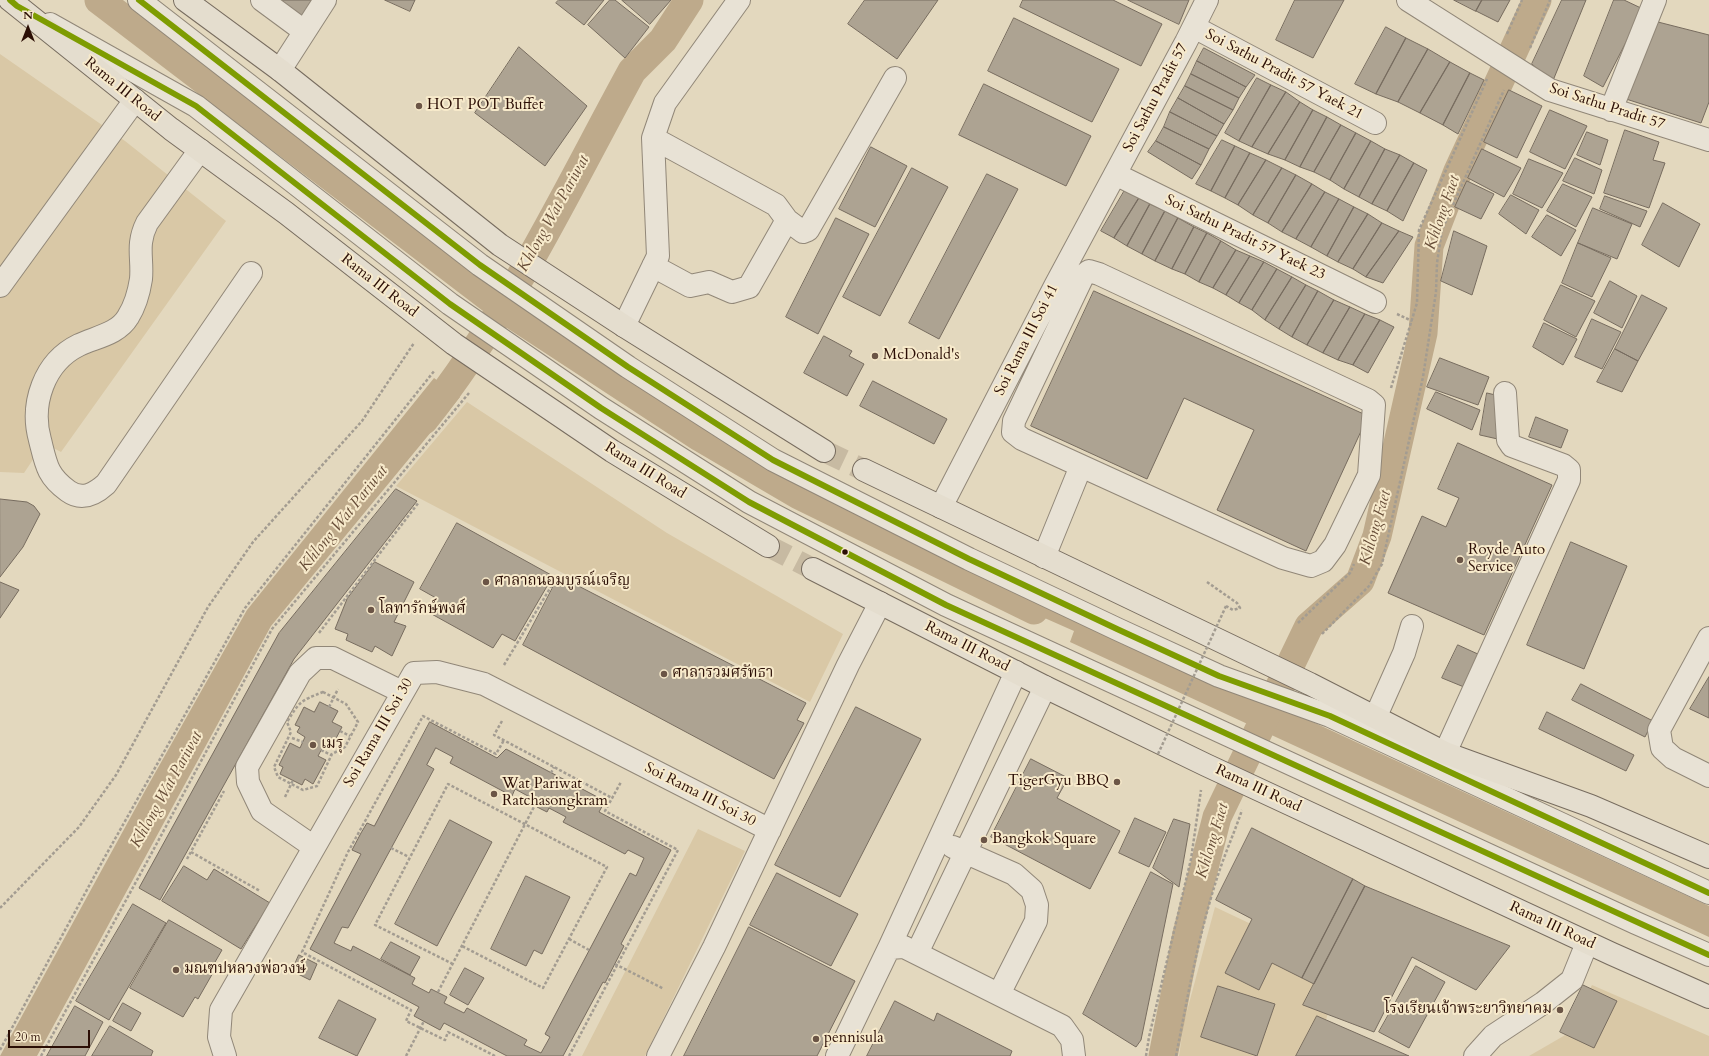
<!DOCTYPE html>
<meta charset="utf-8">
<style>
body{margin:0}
#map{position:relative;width:1709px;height:1056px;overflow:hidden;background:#e3d8be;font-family:Cardo,serif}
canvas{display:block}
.north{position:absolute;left:8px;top:8px;width:40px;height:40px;-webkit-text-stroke:3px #f7eacb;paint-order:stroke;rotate:0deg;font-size:11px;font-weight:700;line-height:16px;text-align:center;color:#2b0e05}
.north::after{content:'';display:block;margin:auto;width:14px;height:18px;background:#2b0e05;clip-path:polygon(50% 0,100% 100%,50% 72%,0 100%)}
.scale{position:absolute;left:8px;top:1030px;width:82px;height:18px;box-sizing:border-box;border:2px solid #2b0e05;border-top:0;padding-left:5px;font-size:12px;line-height:14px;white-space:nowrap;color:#2b0e05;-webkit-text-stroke:3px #f7eacb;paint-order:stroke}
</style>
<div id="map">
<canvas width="1709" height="1056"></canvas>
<div class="north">N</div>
<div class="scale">20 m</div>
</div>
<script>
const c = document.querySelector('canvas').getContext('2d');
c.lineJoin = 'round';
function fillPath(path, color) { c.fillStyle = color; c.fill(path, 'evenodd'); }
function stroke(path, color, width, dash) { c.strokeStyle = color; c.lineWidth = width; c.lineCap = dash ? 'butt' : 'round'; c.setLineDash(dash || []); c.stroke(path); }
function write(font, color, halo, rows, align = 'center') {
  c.font = font + ' Cardo,"Noto Serif Thai",serif'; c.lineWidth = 4; c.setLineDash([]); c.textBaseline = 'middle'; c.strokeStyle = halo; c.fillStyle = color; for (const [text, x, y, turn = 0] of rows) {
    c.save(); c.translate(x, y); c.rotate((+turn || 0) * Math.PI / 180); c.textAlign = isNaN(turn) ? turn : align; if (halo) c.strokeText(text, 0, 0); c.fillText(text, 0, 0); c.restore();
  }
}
fillPath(new Path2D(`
 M0,54L125,141L226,221L61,452L44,443L24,473L0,472Z
 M467,402L667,533L843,634L810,702L396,486Z
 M698,829L745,851L645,1056H582Z
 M1215,907L1342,967L1315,1056H1179L1184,1022Z
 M1592,985L1709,1036V1056H1529L1567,1034Z`), '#d9c8a6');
fillPath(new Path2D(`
 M434,378L460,397L271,626L37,1056H0L146,789L247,610Z
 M1005,579L1709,906V937L1070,642L1074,631L997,597Z`), '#beaa8b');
stroke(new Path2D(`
 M99,0L503,308L700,437L799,495L1034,610
 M424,420C509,314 567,190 632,71L663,40L689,0
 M1163,1056L1187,934L1217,817L1309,626L1360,581L1377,536L1423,333L1429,246L1458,171L1537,0`), '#beaa8b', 29);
const building = new Path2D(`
 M268,0H316L299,24Z
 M385,0H415L410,11Z
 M559,0H604L584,25L556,3Z
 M610,0H615L649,27L625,58L588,25Z
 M622,0H671L650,24Z
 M865,0H938L897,59L848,24Z
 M1023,0H1113L1162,24L1141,66L1020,7Z
 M1128,0H1189L1179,24Z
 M1295,0H1344L1313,58L1276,40Z
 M1454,0H1482L1476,11Z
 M1482,0H1510L1498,22L1476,11Z
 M1562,0H1586L1552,83L1532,64Z
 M1614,0H1624L1643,9L1603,87L1584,76Z
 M1014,18L1119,69L1092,122L988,71Z
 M1654,21L1709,35V102L1701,123L1626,99Z
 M1386,27L1406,38L1376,94L1355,84Z
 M1406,38L1428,49L1398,102L1376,94Z
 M519,47L587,106L545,166L475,113Z
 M1204,48L1255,75L1246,87L1197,61Z
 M1428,49L1450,62L1420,113L1398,102Z
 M1197,61L1246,87L1239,98L1191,74Z
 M1450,62L1470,73L1443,125L1420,113Z
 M1470,73L1484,80L1458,134L1443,125Z
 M1191,74L1239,98L1233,110L1185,86Z
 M1257,78L1271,85L1239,141L1225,133Z
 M984,84L1091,136L1066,186L959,135Z
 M1271,85L1286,92L1252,147L1239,141Z
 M1185,86L1233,110L1224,124L1178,98Z
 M1509,90L1542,106L1517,158L1484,142Z
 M1286,92L1300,102L1268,154L1252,147Z
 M1178,98L1224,124L1217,136L1170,112Z
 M1300,102L1313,110L1285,160L1268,154Z
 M1313,110L1327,117L1300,167L1285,160Z
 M1550,110L1587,126L1565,169L1530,152Z
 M1170,112L1217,136L1209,149L1164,127Z
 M1327,117L1341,125L1314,172L1300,167Z
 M1341,125L1356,133L1330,180L1314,172Z
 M1164,127L1209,149L1201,165L1156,141Z
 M1625,130L1659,142L1653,160L1665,163L1649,208L1604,193Z
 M1587,132L1608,140L1600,165L1577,155Z
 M1356,133L1371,141L1344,189L1330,180Z
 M1222,140L1235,146L1211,191L1196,184Z
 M1156,141L1201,165L1192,179L1148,152Z
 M1371,141L1385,149L1359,197L1344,189Z
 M1235,146L1250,153L1225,198L1211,191Z
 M871,147L907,166L875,227L839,209Z
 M1385,149L1400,155L1372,204L1359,197Z
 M1482,149L1521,168L1504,197L1468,178Z
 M1250,153L1266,160L1238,205L1225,198Z
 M1400,155L1414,163L1387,211L1372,204Z
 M1575,158L1602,170L1594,194L1563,181Z
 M1529,159L1563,173L1542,208L1513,194Z
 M1266,160L1282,168L1253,215L1238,205Z
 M1414,163L1427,170L1403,221L1387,211Z
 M912,168L948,187L880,316L843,297Z
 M1282,168L1296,175L1268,223L1253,215Z
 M987,174L1018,189L939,339L909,323Z
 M1296,175L1312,184L1282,232L1268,223Z
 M1467,181L1494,194L1481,219L1455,207Z
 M1312,184L1325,192L1296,239L1282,232Z
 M1563,184L1592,197L1576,227L1547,211Z
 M1125,190L1139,198L1114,238L1101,231Z
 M1325,192L1339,199L1311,247L1296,239Z
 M1511,195L1539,210L1526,234L1499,214Z
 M1605,196L1647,211L1640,227L1600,209Z
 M1139,198L1150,204L1127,246L1114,238Z
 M1339,199L1354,207L1327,256L1311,247Z
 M1663,203L1700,224L1679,267L1642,245Z
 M1150,204L1165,211L1142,254L1127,246Z
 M1354,207L1368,214L1338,262L1327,256Z
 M1593,208L1632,224L1617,259L1578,243Z
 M1165,211L1178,218L1155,261L1142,254Z
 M1368,214L1382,223L1353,269L1338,262Z
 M1547,215L1576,230L1561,256L1532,237Z
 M836,218L869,234L818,334L786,317Z
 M1178,218L1194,227L1172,269L1155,261Z
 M1382,223L1399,231L1366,277L1353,269Z
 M1194,227L1207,233L1185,274L1172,269Z
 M1399,231L1413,237L1383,283L1366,277Z
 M1454,231L1487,246L1472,295L1441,281Z
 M1207,233L1221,241L1199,282L1185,274Z
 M1221,241L1236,250L1213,288L1199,282Z
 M1578,243L1611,258L1592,297L1562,283Z
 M1236,250L1250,256L1226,295L1213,288Z
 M1250,256L1264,262L1239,303L1226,295Z
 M1264,262L1277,269L1252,310L1239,303Z
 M1277,269L1292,277L1265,320L1252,310Z
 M1292,277L1306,285L1279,329L1265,320Z
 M1610,281L1637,296L1622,328L1594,313Z
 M1306,285L1318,291L1292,337L1279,329Z
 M1561,285L1595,301L1576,337L1544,320Z
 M1094,291L1368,416L1306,551L1217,510L1254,430L1184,398L1147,479L1031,426Z
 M1318,291L1334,300L1307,345L1292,337Z
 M1642,295L1667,308L1638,361L1615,349Z
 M1334,300L1350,307L1323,353L1307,345Z
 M1350,307L1365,314L1338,360L1323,353Z
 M1365,314L1380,320L1353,365L1338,360Z
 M1592,319L1621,332L1602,369L1575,357Z
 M1380,320L1394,327L1368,373L1353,365Z
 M1544,323L1577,339L1563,365L1533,347Z
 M824,336L852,351L849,356L864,364L847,396L804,373Z
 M1615,349L1638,361L1622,392L1597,382Z
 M1440,358L1489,377L1478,405L1427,387Z
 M873,381L947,419L934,444L860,406Z
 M1436,392L1480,410L1472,430L1427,409Z
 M1487,393L1504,397L1502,440L1480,435Z
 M1536,417L1568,430L1561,448L1529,437Z
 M1458,443L1552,485L1484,635L1388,593L1422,516L1446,527L1459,498L1438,489Z
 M396,489L417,501L294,659L160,900L139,888L279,633Z
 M0,499L27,502L34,506L40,514L23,547L0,577Z
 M457,523L553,576L515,641L502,634L493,648L428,612L436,598L420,589Z
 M1571,542L1627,566L1584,669L1527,645Z
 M375,562L414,582L394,622L406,626L392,656L375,646L372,652L346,640L348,634L335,629L347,599Z
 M559,576L806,703L797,720L804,723L774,779L523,645Z
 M0,582L19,590L0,618Z
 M1458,645L1480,655L1464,687L1442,678Z
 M1709,677V718L1690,709Z
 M1581,684L1653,721L1645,737L1572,700Z
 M320,702L338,711L332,722L342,727L332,746L325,743L318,756L326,760L313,784L305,779L302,785L280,774L283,767L279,765L290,743L300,748L305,737L297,732L300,727L295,725L304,707L314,712Z
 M856,707L921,739L840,897L775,865Z
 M1547,712L1634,755L1626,771L1539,729Z
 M430,722L497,758L506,749L605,801L599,812L671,850L621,944L624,946L605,983L603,982L563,1056H507L444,1023L440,1030L414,1016L419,1007L310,949L361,854L352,850L361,833L367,823L374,826ZM436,748L453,757L450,763L512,796L515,789L539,802L537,807L547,812L549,808L566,817L563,822L625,854L628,850L644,858L636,876L630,873L545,1034L550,1037L541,1053L524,1045L527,1040L467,1008L464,1013L444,1003L447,997L431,989L429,993L412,984L415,978L353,946L351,951L334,943L342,927L348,928L434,769L427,765Z
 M1031,759L1068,778L1057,798L1120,831L1090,889L991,837Z
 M1135,818L1166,832L1149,867L1119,853Z
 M1174,819L1190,824L1179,887L1153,868Z
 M450,820L492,842L437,946L395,924Z
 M1252,828L1353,879L1302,978L1272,963L1259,990L1225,973L1252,919L1216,900Z
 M184,866L207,880L214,869L270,903L241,949L162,901Z
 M1151,872L1173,884L1141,1040L1136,1047L1083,1014Z
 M777,873L858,914L831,966L750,925Z
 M526,876L570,897L542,954L534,950L526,966L491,949Z
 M1353,879L1365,886L1314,984L1302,978Z
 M1365,886L1510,946L1476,990L1412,957L1374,1032L1303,1005Z
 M133,904L166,923L109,1020L76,1001Z
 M169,920L222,950L211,969L214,971L198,999L195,997L183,1017L130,988Z
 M749,927L855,981L817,1056H684Z
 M391,942L420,957L410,975L381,959Z
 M299,955L317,964L310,980L292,971Z
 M1416,966L1445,982L1409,1048L1379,1032Z
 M465,968L484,978L468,1005L450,995Z
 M1583,985L1617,1001L1594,1048L1560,1032Z
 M1218,986L1275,1004L1257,1056L1201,1037Z
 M339,1000L376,1019L357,1056L319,1038Z
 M895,1001L934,1021L937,1013L1012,1051L1010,1056H867Z
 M123,1003L141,1013L131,1031L113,1021Z
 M75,1006L103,1022L85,1056H47Z
 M1317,1016L1409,1056H1296Z
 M110,1026L153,1051L151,1056H92Z`);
fillPath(building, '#ada392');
stroke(building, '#776c5f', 1);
stroke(new Path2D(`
 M824,451L864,470
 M768,546L813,569`), '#c7baa2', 22, [22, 11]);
const minor = new Path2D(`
 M139,0L480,265L628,367L773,460L969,559L1117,629L1219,676L1330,716L1709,893
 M262,0L304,31
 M1408,0L1550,90L1709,140
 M50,24L196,106L450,304L601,408L749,502L946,605L1636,923L1709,955
 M1194,27L1375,123
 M280,70L325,0
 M1611,110L1655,0
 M653,138L776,205L787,220L749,287L732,292L709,282L690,286L653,266
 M200,150L147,223C136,245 143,258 141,279C139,292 135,306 128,317C118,334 96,337 79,345C44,362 30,404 40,440C46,464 47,476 68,491C82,501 95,494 106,484L251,273
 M1115,174L1375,302
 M787,220L803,232L808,230L895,78
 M1089,271L1099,274L1368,400L1374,405L1369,475L1335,545L1323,561L1311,566L1283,558L1022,439L1013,432L1014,421L1083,276Z
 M0,286L135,100
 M624,326L658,256L653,138L665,103L739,0
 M941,507L1055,286L1186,42L1207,0
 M1044,557L1081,466
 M1709,638L1659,730L1662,748L1673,758L1709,776
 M1375,718L1404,653L1412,626
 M1445,753L1569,480V470L1563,465L1512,446L1508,440L1505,393
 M314,847L262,811L248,782L247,767L300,673L316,658H333L402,692
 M953,847L1014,874L1032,890L1037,905L1036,921L999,994
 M889,948L1016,672
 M917,953L1045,687
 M225,1056L219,1037L221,1010L414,673L437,672L484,684L770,830
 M658,1056L714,947L848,665L880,603
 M837,1056L889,948L904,947L1062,1026L1072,1040L1074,1056
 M1475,1056L1493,1036L1543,1003L1572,980L1587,943`);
const major = new Path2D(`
 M10,0L171,129L286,213L454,344L612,451L768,546
 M185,0L280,70L500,245L624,326L824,451
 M864,470L1310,684L1445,753L1591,806L1709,857
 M813,569L1045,687L1206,765L1612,954L1709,997`);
stroke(minor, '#918778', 24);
stroke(major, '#776c5f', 24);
stroke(new Path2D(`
 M1507,34L1522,0
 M1530,48L1550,0
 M1397,314L1412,321
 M1391,388L1417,303L1419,230L1487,79
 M1207,582L1237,603L1240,608L1233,610L1226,606
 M1298,623L1350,573L1354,564
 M319,633L419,502
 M1322,634L1369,586L1382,564L1423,377L1436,292L1437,263L1442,230L1504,90
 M504,665L558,575
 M323,692L346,704L358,722L345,747L332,754L317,786L303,790L278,777L274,767L291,732L287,722C300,701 300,701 323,692Z
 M329,707L338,689
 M502,721L494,735L612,798
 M340,731L350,736
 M292,738L303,742
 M321,750L331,755
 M551,773L554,767
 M285,797L293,780
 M391,848L409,857
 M191,852L260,891
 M187,859L224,791
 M0,908L79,827L116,775L208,607L253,542L362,421L414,343
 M569,939L589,950
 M453,964L375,925L448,784L607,867L543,988L462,946
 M615,964L664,989
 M438,992L537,801
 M0,1050L102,862L245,608L435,370
 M41,1056L149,858L272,629L469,393
 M406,1056L424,1021
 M495,1056L448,1032L445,1040L406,1021L411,1010L302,952L348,852L423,716L496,754L504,740
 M569,1056L678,850L605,811L621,782
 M1146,1056L1149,1037L1191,859L1201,790
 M1176,1056C1188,995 1199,932 1219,872C1226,851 1235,831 1242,810`), '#a39c91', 2.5, [3, 2]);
stroke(minor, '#e8e2d5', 22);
stroke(major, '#e4ddce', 22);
stroke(new Path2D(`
 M1158,754L1226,606`), '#a39c91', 2.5, [3, 2]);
stroke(new Path2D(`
 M10,0L17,6L196,106L450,304L601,408L749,502L946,605L1709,955
 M139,0L480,265L628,367L773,460L969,559L1117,629L1219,676L1330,716L1709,893`), '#7e9c01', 6);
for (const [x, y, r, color] of [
 [419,106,4,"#6b5546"],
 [875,356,4,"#6b5546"],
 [845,552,3.5,"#2b0e05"],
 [1460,560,4,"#6b5546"],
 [486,582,4,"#6b5546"],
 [371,610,4,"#6b5546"],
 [664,674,4,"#6b5546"],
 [313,745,4,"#6b5546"],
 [1117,782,4,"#6b5546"],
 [494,794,4,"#6b5546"],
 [984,840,4,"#6b5546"],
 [176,970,4,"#6b5546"],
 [1560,1010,4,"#6b5546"],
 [816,1039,4,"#6b5546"]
]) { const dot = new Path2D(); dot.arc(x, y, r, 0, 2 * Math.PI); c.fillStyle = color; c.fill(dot); stroke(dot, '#f7eacb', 1.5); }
write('15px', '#2b0e05', '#f7eacb', [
 ["Soi Sathu Pradit 57 Yaek 21",1284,75,28],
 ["Rama III Road",122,90,39],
 ["Soi Sathu Pradit 57",1156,98,-62],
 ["Soi Sathu Pradit 57",1607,107,18],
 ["Soi Sathu Pradit 57 Yaek 23",1245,238,26],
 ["Rama III Road",379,286,38],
 ["Soi Rama III Soi 41",1027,340,-63],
 ["Rama III Road",645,471,32],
 ["Rama III Road",967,647,27],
 ["Soi Rama III Soi 30",379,733,-60],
 ["Rama III Road",1258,789,25],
 ["Soi Rama III Soi 30",700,795,27],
 ["Rama III Road",1552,926,25]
]);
write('15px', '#2b0e05', '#f7eacb', [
 ["HOT POT Buffet",427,106],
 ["McDonald's",883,356],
 ["Royde Auto",1468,551],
 ["Service",1468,568],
 ["ศาลาถนอมบูรณ์เจริญ",494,582],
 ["โลทารักษ์พงศ์",379,610],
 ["ศาลารวมศรัทธา",672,674],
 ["เมรุ",321,745],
 ["TigerGyu BBQ",1109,782,"right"],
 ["Wat Pariwat",502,785],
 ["Ratchasongkram",502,802],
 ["Bangkok Square",992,840],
 ["มณฑปหลวงพ่อวงษ์",184,970],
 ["โรงเรียนเจ้าพระยาวิทยาคม",1552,1010,"right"],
 ["pennisula",824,1039]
], 'left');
write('italic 16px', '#664c37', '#f7eacb', [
 ["Khlong Faet",1443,213,-71],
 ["Khlong Wat Pariwat",554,214,-61],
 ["Khlong Wat Pariwat",344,519,-51],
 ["Khlong Faet",1376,528,-74],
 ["Khlong Wat Pariwat",167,790,-61],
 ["Khlong Faet",1213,841,-73]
]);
</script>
